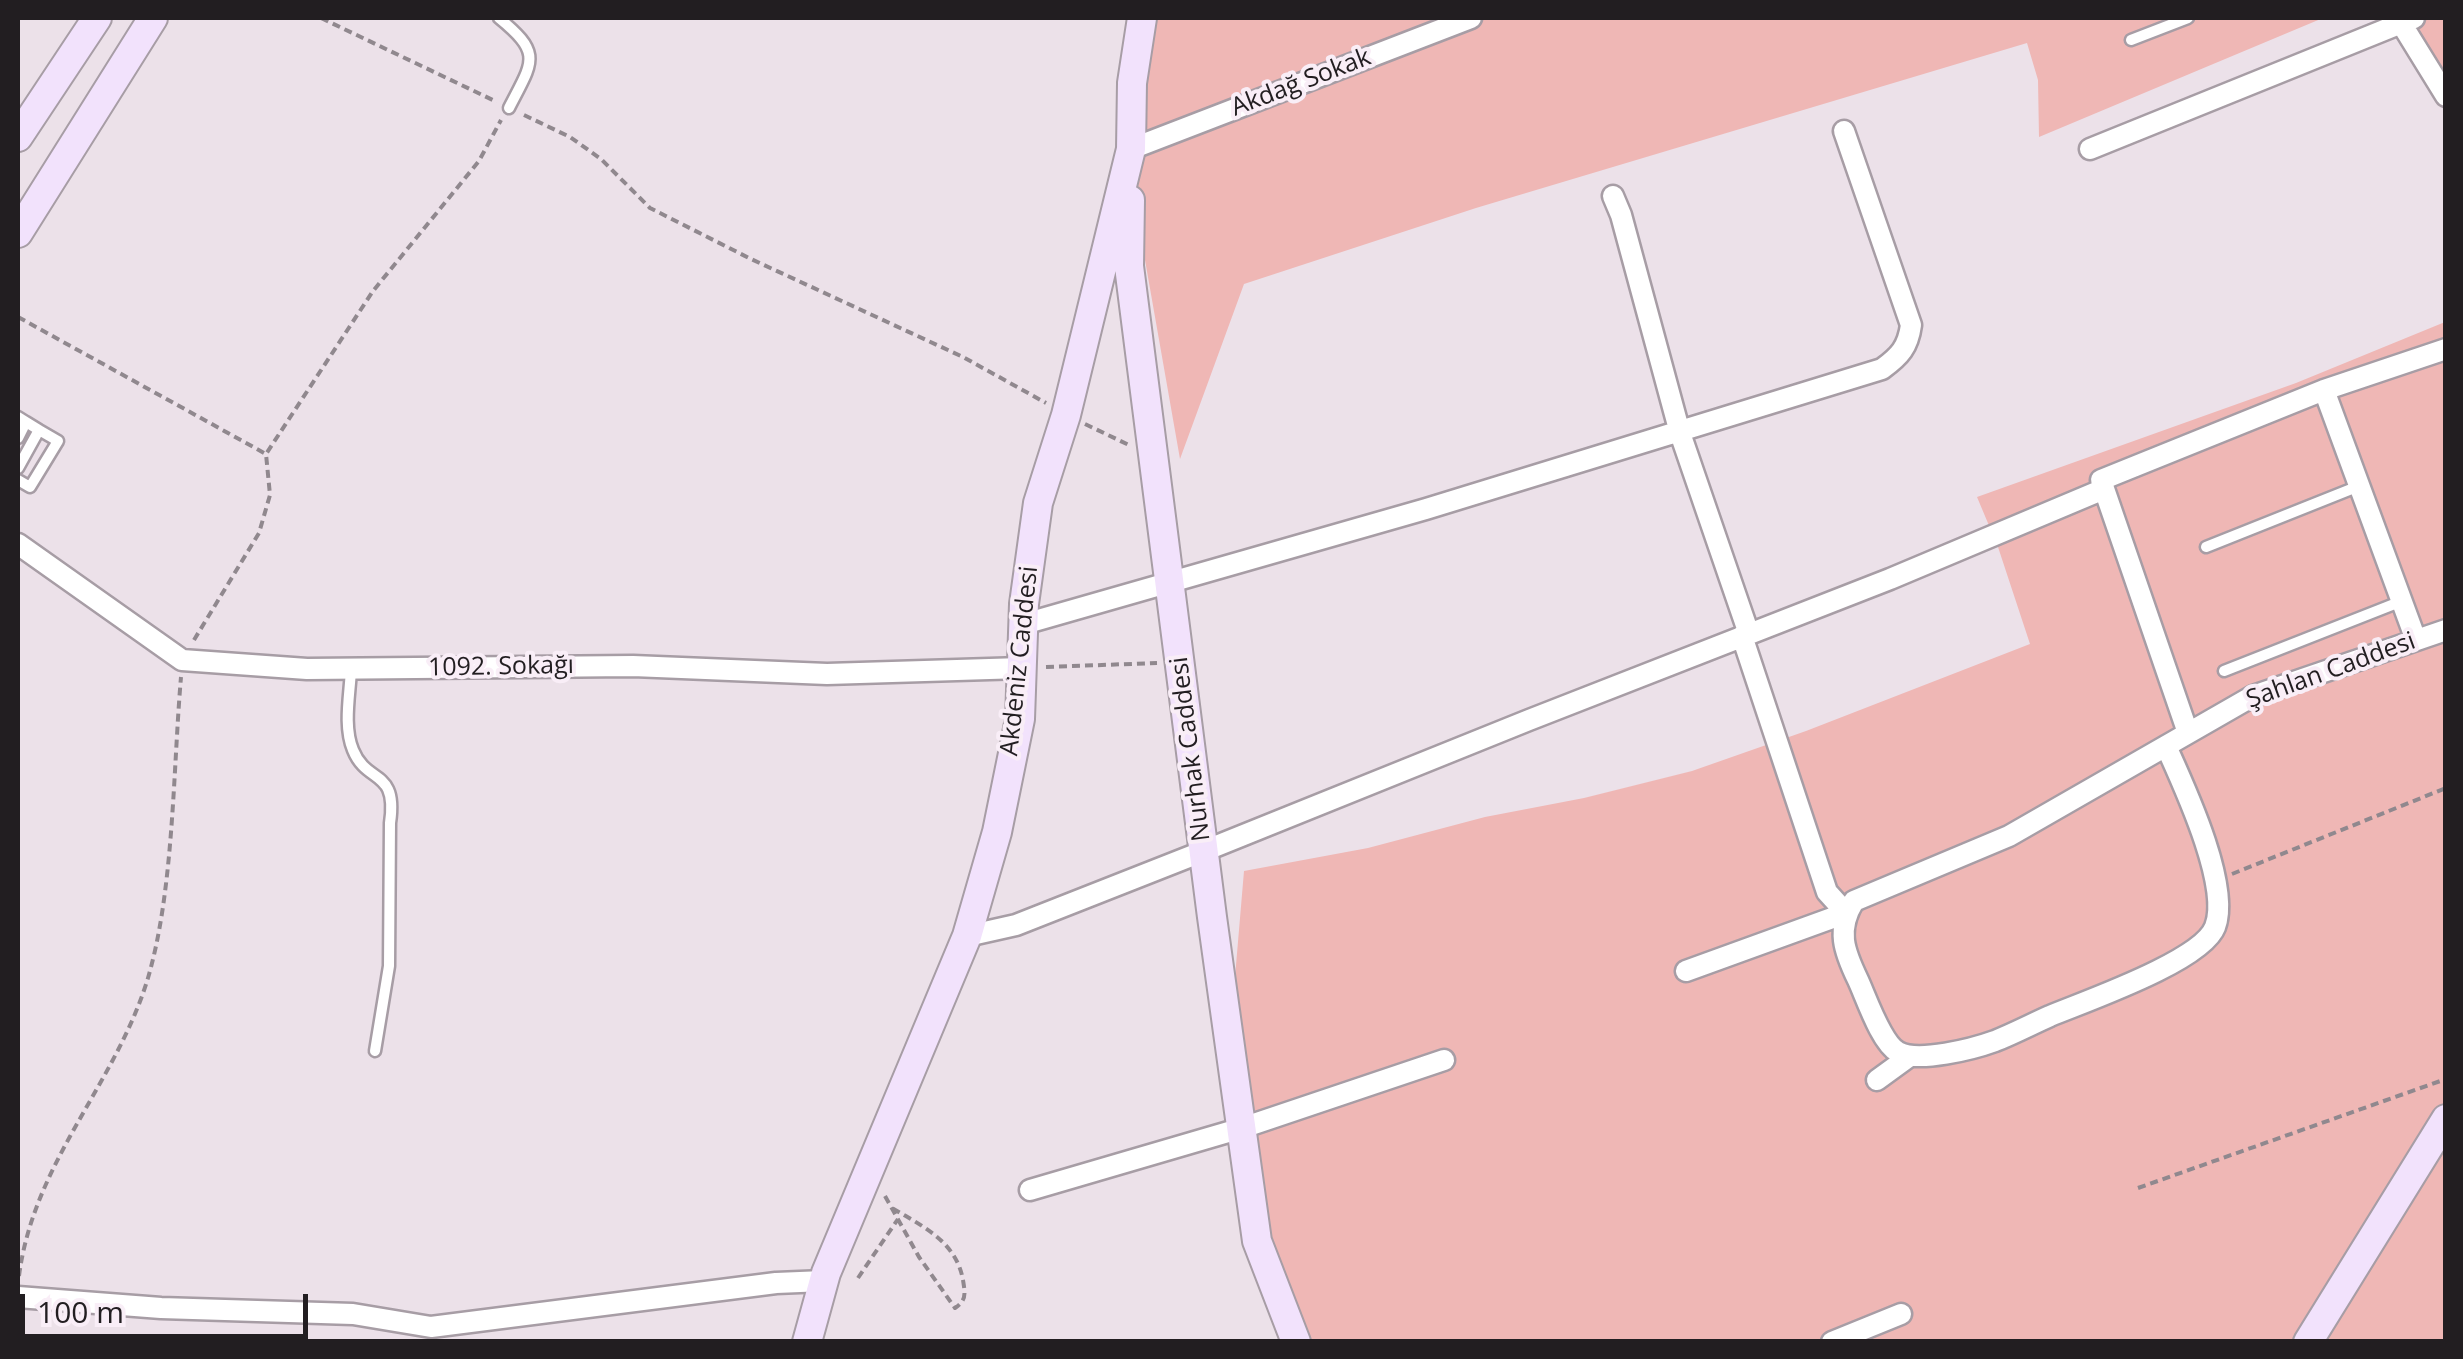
<!DOCTYPE html>
<meta charset="utf-8">
<style>
body{margin:0}
#map{position:relative;width:2463px;height:1359px;overflow:hidden;background:#ece1e9;font-family:"Open Sans",sans-serif}
canvas{display:block}
.frame{position:absolute;inset:0;border:20px solid #221e21;pointer-events:none}
.scale{position:absolute;left:20px;top:1294px;width:288px;height:45px;box-sizing:border-box;border:5px solid #221e21;border-top:0;padding-left:12px;font-size:30px;line-height:35px;white-space:nowrap;color:#221e21;-webkit-text-stroke:8px #f9eef7;paint-order:stroke}
</style>
<div id="map">
<canvas width="2463" height="1359"></canvas>
<div class="frame"></div>
<div class="scale">100 m</div>
</div>
<script>
const c = document.querySelector('canvas').getContext('2d');
c.lineJoin = 'round';
function fillPath(path, color) { c.fillStyle = color; c.fill(path, 'evenodd'); }
function stroke(path, color, width, dash) { c.strokeStyle = color; c.lineWidth = width; c.lineCap = dash ? 'butt' : 'round'; c.setLineDash(dash || []); c.stroke(path); }
function write(font, color, halo, rows, align = 'center') {
  c.font = font + ' "Open Sans",sans-serif'; c.lineWidth = 8; c.setLineDash([]); c.textBaseline = 'middle'; c.strokeStyle = halo; c.fillStyle = color; for (const [text, x, y, turn = 0] of rows) {
    c.save(); c.translate(x, y); c.rotate((+turn || 0) * Math.PI / 180); c.textAlign = isNaN(turn) ? turn : align; if (halo) c.strokeText(text, 0, 0); c.fillText(text, 0, 0); c.restore();
  }
}
fillPath(new Path2D(`
 M1140,18H2323L2039,137L2038,80L2027,43L1476,208L1244,284L1180,459L1126,152Z
 M2399,18H2445V97Z
 M2445,322V1341H1292L1275,1290L1235,1030V977L1244,871L1368,848L1485,817L1584,798L1692,771L1806,731L2030,644L1998,547L1977,497L2296,383Z`), '#efb7b5');
const lane = new Path2D(`
 M499,18C543,54 533,61 509,108
 M2131,40L2188,18
 M18,417L26,422L18,438
 M18,468L39,430L26,422
 M18,480L30,487L58,441L39,430
 M2206,547L2359,486
 M351,669C350,694 343,726 353,750C367,785 398,768 390,823L389,966L375,1051
 M2224,671L2402,601`);
const street = new Path2D(`
 M2401,23L2446,96
 M1131,149L1471,18
 M2090,149L2414,18
 M1613,196L1621,215L1680,433L1749,634
 M2324,390L2416,640
 M18,544L182,660L307,669L633,666L827,674L1022,668
 M1024,624L1426,509L1882,369C1900,356 1908,347 1911,325L1844,131
 M2188,733L2101,480L2324,390L2446,349
 M2166,746C2184,786 2231,886 2215,927C2202,961 2086,1001 2050,1016C2032,1024 2013,1034 1995,1041C1973,1049 1918,1063 1898,1052C1881,1043 1866,997 1858,980C1844,951 1836,930 1854,901L2009,836L2253,696L2446,630
 M967,936L1016,925L1204,851L1529,720L1890,579L2104,489
 M1686,971L1846,913L1827,892L1742,636
 M1877,1080L1910,1056
 M1030,1190L1242,1128L1444,1060
 M18,1297L161,1308L353,1314L431,1327L776,1283L824,1281
 M1832,1342L1901,1314`);
const secondary = new Path2D(`
 M18,137L97,18
 M1130,200L1129,266L1212,917L1257,1241L1296,1342
 M18,233L153,18
 M807,1342L826,1273L967,936L997,832L1020,719L1024,604L1038,503L1066,415L1131,149L1132,83L1142,18
 M2308,1342L2446,1119`);
stroke(lane, '#a79da5', 15);
stroke(street, '#a79da5', 25);
stroke(secondary, '#a79da5', 32);
stroke(new Path2D(`
 M321,18L497,102
 M524,115L570,137L601,159L650,208L751,259L963,357L1046,403
 M18,317L266,454
 M1085,424L1131,446
 M194,640L259,533L270,495L266,454L373,291L479,161L501,120
 M1046,667L1157,663
 M2232,874L2446,788
 M2138,1188L2446,1079
 M885,1196L919,1257L955,1308C967,1300 965,1293 963,1280C956,1241 922,1226 892,1208
 M19,1276C34,1161 116,1084 148,978C174,889 173,770 181,677
 M858,1278L898,1219`), '#90888e', 4, [8, 5]);
stroke(lane, '#fff', 10);
stroke(street, '#fff', 20);
stroke(secondary, '#f2e2fc', 28);
write('25px', '#221e21', '#f9eef7', [
 ["Akdağ Sokak",1301,83,-21],
 ["Akdeniz Caddesi",1020,661,-84],
 ["1092. Sokağı",501,667,-1],
 ["Şahlan Caddesi",2331,671,-20],
 ["Nurhak Caddesi",1191,749,-97]
]);
</script>
